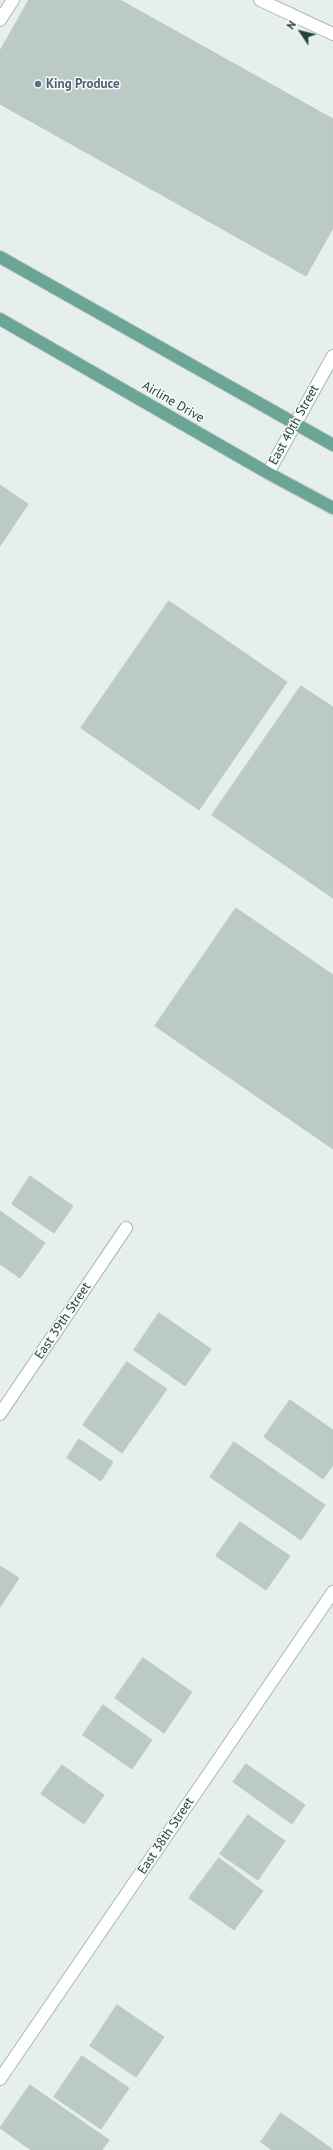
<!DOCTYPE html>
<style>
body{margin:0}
#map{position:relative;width:333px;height:2150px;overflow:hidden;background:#e6efeb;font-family:"PT Sans",sans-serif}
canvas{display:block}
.north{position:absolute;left:281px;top:12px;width:40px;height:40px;-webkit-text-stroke:3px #f7fbf9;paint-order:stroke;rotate:305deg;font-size:11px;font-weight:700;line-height:16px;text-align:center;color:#24423a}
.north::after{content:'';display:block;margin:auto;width:14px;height:18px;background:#24423a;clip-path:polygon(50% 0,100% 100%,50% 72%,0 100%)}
</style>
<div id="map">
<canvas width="333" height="2150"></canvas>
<div class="north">N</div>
</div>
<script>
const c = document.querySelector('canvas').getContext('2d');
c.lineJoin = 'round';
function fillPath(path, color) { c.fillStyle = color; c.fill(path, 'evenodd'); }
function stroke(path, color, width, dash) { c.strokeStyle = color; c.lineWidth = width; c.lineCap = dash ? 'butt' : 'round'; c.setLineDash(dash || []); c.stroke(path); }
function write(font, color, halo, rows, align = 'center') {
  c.font = font + ' "PT Sans",sans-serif'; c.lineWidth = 3; c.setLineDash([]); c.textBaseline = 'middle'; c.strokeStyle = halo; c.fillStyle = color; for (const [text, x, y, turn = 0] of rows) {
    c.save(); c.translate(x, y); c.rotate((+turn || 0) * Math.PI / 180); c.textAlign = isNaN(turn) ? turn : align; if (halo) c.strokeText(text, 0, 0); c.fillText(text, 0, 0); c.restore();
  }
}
const building = new Path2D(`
 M29,0H120L333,119V228L306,276L0,104V51Z
 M0,485L28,504L0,546Z
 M169,601L287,682L199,810L81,728Z
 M301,686L333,707V898L212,815Z
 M236,908L333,975V1149L155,1026Z
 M30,1176L73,1206L54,1233L12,1204Z
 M0,1211L45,1243L20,1278L0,1264Z
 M159,1313L211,1349L185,1386L134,1350Z
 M127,1362L167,1389L122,1453L83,1425Z
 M290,1400L333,1430V1465L323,1479L264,1437Z
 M79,1439L113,1462L101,1481L67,1458Z
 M234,1442L325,1505L301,1540L210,1477Z
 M240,1522L290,1556L266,1590L216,1556Z
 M0,1566L19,1578L0,1607Z
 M143,1658L192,1692L164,1733L115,1698Z
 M103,1705L152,1740L132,1769L83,1735Z
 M246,1764L305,1805L292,1824L233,1782Z
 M62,1765L104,1795L84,1824L41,1794Z
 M248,1815L285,1841L258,1880L220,1854Z
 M219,1858L263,1891L234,1930L189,1898Z
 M117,2005L164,2037L136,2077L90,2046Z
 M82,2056L129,2088L101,2129L54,2097Z
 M30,2085L109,2140L102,2150H31L0,2128Z
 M281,2113L332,2149L331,2150H272L261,2142Z`);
fillPath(building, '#bbcac4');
stroke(building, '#b8c9c2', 1);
const minor = new Path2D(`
 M260,0L333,34
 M0,20L13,0
 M268,473L333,356
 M0,1414L126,1228
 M0,2079L333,1592`);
const major = new Path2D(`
 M0,257L333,445
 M0,319L268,473L333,508`);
stroke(minor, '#a8b8b2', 14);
stroke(major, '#c2cac8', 14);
stroke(minor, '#fff', 12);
stroke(major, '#6aa596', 12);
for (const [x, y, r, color] of [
 [38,84,4,"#5c6f8a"]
]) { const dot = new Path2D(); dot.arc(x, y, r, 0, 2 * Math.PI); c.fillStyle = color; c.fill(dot); stroke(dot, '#f7fbf9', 1.5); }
write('bold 13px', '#4e5e75', '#f7fbf9', [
 ["King Produce",46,84]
], 'left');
write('13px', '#24423a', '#f7fbf9', [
 ["Airline Drive",173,402,30],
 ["East 40th Street",294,425,-61],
 ["East 39th Street",63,1321,-56],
 ["East 38th Street",166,1836,-56]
]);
</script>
